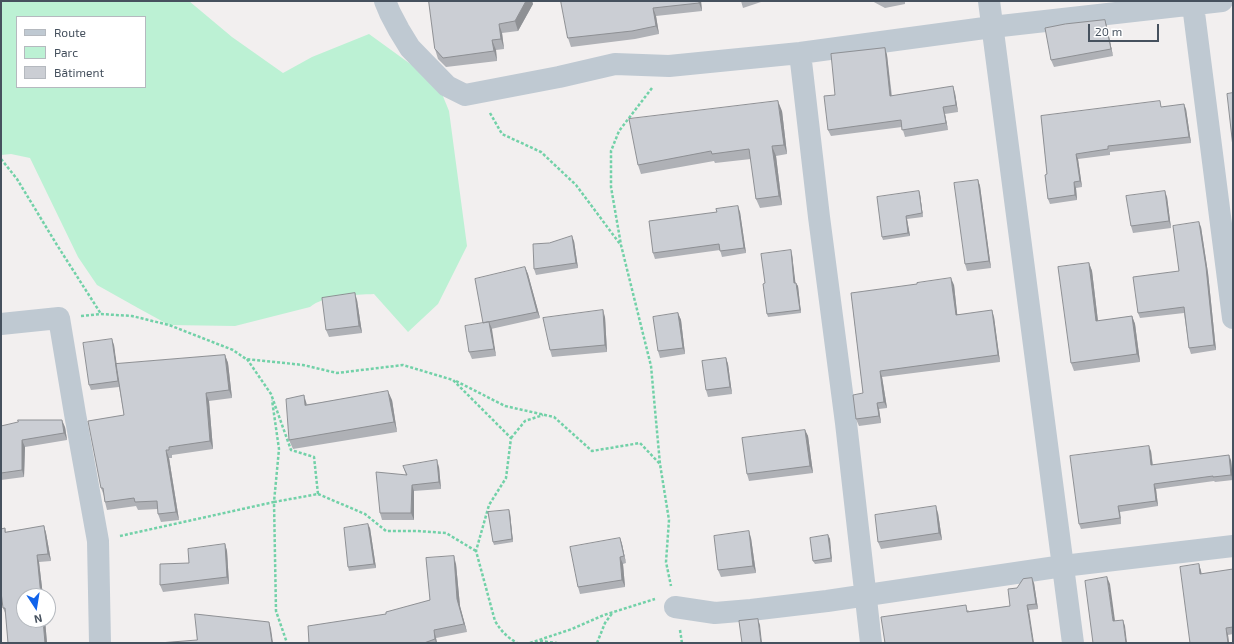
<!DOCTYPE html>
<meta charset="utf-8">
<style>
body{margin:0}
#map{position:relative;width:1234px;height:644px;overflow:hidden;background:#f2efef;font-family:"Exo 2",sans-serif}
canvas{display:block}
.frame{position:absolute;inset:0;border:2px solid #46515e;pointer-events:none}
.legend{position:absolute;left:16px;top:16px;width:130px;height:72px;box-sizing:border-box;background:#fff;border:1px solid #b5b9bf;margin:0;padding:5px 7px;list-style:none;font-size:12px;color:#46515e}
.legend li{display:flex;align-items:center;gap:8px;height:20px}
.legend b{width:20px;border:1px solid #b5b9bf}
.north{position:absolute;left:16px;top:588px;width:40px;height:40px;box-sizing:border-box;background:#fff;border:1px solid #b5b9bf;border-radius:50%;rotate:168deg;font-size:11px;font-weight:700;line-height:16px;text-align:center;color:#46515e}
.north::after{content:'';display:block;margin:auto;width:14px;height:18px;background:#1063eb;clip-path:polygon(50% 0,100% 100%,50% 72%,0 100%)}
.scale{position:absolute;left:1088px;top:24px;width:71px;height:18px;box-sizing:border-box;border:2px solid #46515e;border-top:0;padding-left:5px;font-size:12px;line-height:14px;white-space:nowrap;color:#46515e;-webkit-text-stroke:3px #fff;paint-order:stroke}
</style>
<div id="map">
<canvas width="1234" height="644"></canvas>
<div class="frame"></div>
<ul class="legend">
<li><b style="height:5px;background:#bfc9d2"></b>Route</li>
<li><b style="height:11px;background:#bcf1d4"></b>Parc</li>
<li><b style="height:11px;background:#cbced4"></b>Bâtiment</li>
</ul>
<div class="north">N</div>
<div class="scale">20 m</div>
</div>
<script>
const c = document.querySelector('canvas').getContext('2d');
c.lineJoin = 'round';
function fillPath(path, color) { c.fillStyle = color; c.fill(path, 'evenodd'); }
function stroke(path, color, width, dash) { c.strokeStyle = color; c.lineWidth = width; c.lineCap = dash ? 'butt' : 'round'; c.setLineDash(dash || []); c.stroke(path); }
fillPath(new Path2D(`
 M1,1H189L232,37L283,73L312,57L369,34L438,84L449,111L467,246L438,304L408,332L374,294C355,295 324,295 310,307L235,326L169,325L138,308L97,285L78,257L30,158L11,154L1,155ZM17,17H145V87H17Z`), '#bcf1d4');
stroke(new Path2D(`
 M652,88L619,131L611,151V187L621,245L651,366L660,464L669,520L666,562L671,586
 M490,113L502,134L541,152L576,185L620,244
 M1,159L17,179L57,245L101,314
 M81,316L101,314L132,316L169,325L233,350L246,359L303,365L337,373L403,365L453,380L511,438L506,478L489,505L476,551L495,621C501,631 507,637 517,643
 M247,359L271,394L291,450L314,457L318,494L274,502L276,611L287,643
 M456,381L505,406L554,417L592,451L640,443L660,464
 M511,438L525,421L543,415
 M318,494L365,514L386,531H417L446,533L476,551
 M120,536L274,502L279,449L272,400
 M680,630L682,643
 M540,641L557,643
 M530,643L572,629L604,615L655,599
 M597,643L605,623L613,612`), '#72d1a8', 2.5, [3, 2]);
stroke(new Path2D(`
 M385,1L390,13L399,30L410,48L447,86L465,95L559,77L615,64L669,66L800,53L992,27L1222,1
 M989,1L1073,643
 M1193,5L1233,318
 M800,53L819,217L846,423L871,643
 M1,324L59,318L75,414L98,541L100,643
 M675,607L715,613L751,610L827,601L1063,566L1233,546`), '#bfc9d2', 22);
fillPath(new Path2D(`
 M429,1H532L533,4L518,31L502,33L504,49L496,50L497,61L446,67L438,59L435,49Z
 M561,1H701L702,11L656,16L659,34L635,39L571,47L568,38Z
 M741,1H764L743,8Z
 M872,1H905V4L885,8Z
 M1105,20L1107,27L1113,56L1054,67L1051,60Z
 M885,48L887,55L892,96L955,93L958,112L945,114L948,130L905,137L902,127L831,136L828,130L835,95Z
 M1186,109L1191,143L1110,152V155L1078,159L1082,187L1076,188L1077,200L1050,204L1048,199L1047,174L1041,116Z
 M782,111L787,154L776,156L782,205L760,208L756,199L751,159L715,163L714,161L641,174L638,165Z
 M978,180L980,186L991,268L967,271L965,264Z
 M919,191L920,194L923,217L907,219L910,236L883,240L882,237Z
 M1167,197L1171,228L1133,233L1131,226Z
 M740,212L746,253L722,257L720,250L655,259L653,253Z
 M1201,227L1208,273L1216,350L1191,354L1189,348L1184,313L1140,318L1138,313L1179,271Z
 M574,241L578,268L536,275L534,269Z
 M792,254L795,283L798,286L801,313L768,317L767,314L765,283Z
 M1089,263L1092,271L1098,321L1132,316L1135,324L1140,362L1074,371L1071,363Z
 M525,267L528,274L540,318L491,329L496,356L472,359L469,352Z
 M954,285L957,314L994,317L1000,362L882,377L887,408L879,409L881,423L859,426L856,419L863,393L851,293Z
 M357,300L362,333L329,337L326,330Z
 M678,313L681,320L685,354L660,358L658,351Z
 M605,317L607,352L552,357L550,350Z
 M114,345L116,364L225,355L228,363L232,398L209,401L213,449L172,455V458H169L179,520L161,522L158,514V509L138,510L136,506L107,510L105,502L104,496L101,488L124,415L119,387L91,390L89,385Z
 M726,358L728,364L732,394L708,397L706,390Z
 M392,400L397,432L293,449L289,440L307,404Z
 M1,426L65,427L67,440L25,447L24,477L1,480Z
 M805,430L808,436L813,473L749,481L747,474Z
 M1151,451L1153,465L1231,460L1233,480L1215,482L1214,481L1156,489L1158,506L1120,512L1121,524L1081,529L1079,524Z
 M403,466L439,467L441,489L414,491V520H382L380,513L406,475Z
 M510,513L513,542L494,545L493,542Z
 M938,513L942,540L881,549L878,542Z
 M44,526L46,533L51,561L39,562L43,596H24V620H45L47,643H8L6,615L3,608L5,528L6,532Z
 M370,528L376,568L349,571L348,567Z
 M828,535L830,539L832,562L815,564L813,561Z
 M620,538L622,544L626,563L623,564L625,587L580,594L578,587Z
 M751,538L756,573L721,577L718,570Z
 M225,544L227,551L229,584L163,592L160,585L189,563Z
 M456,564L460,606L467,632L436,638L437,643H309L386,614L430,600Z
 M1199,564L1201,571L1202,574L1233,571V634L1228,635L1229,643H1190Z
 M1034,583L1038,609L1029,610L885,643L968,610L969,611L1010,606L1017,588Z`), '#afb1b6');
fillPath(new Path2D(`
 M526,1H532L533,4L518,31L515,21Z
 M699,1H701L702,11L699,3Z
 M653,8L656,16L659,34L656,26Z
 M1105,20L1107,27L1113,56L1111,49Z
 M499,24L502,33L504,49L501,39Z
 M492,40L496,50L497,61L494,51Z
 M885,48L887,55L892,103L890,96Z
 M953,86L955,93L958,112L956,105Z
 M778,101L782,111L787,154L784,145Z
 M1184,104L1186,109L1191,143L1189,137Z
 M943,107L945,114L948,130L946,123Z
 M772,146L776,156L782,205L779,196Z
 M1076,154L1078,159L1082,187L1080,181Z
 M978,180L980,186L991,268L989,261Z
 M1074,182L1076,188L1077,200L1075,195Z
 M919,191L920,194L923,217L922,213Z
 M1165,191L1167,197L1171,228L1169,221Z
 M738,206L740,212L746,253L744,248Z
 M906,216L907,219L910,236L908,233Z
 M1199,222L1201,227L1208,273L1216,350L1214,345Z
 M572,236L574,241L578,268L576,263Z
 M791,250L792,254L796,287L794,283Z
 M1089,263L1092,271L1099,330L1096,321Z
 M525,267L528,274L540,318L537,312Z
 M951,278L954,285L958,321L956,315Z
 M796,283L798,286L801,313L800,310Z
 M355,293L357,300L362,333L359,326Z
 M603,310L605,317L607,352L605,345Z
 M992,310L994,317L1000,362L998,355Z
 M678,313L681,320L685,354L683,348Z
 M1132,316L1135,324L1140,362L1137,354Z
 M489,322L492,329L496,356L494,349Z
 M112,339L114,345L120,387L118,381Z
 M225,355L228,363L232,398L229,390Z
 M726,358L728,364L732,394L730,387Z
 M880,371L882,377L887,408L884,402Z
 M388,391L392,400L397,432L394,422Z
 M206,393L209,401L213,449L210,441Z
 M304,395L307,405H305Z
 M877,403L879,409L881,423L879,416Z
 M62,420L65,427L67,440L64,433Z
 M805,430L808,436L813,473L810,466Z
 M22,440L25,447L24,477L22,470Z
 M1149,446L1151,451L1153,470L1151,465Z
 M166,450L169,458L179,520L176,512Z
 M1229,455L1231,460L1233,479L1231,475Z
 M437,460L439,467L441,489L439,482Z
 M1154,484L1156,489L1158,506L1156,501Z
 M412,485L414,491V520L411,513Z
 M936,506L938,513L942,540L939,533Z
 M1118,506L1120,512L1121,524Z
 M509,510L510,513L513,542L512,539Z
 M368,524L370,528L376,568L374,564Z
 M44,526L46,533L51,561L48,554Z
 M749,531L751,538L756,573L753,566Z
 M828,535L830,539L832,562L831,558Z
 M620,538L622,544L626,563L624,556Z
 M225,544L227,551L229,584L227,577Z
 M37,555L39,562L43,596H41Z
 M454,556L456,564L460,606L467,632L464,624L457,599Z
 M620,557L623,564L625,587L622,580Z
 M1199,564L1201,571L1202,581L1200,574Z
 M1107,577L1110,584L1116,628L1113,621Z
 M1032,578L1034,583L1038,609L1036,604Z
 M1027,605L1029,610L1034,643H1033Z
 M758,619L760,625L762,643H761Z
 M43,620H45L47,643H45Z
 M1123,620L1125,626L1127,643H1126Z
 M269,622L271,629L273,643H272Z
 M1226,628L1228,635L1229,643H1228Z
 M434,630L436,638L437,643H436L435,639Z`), '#8e9094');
const building = new Path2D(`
 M429,1H526L515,21L499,24L501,39L492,40L494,51L443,58L435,49Z
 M561,1H699V3L653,8L656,26L632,31L568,38Z
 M1105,20L1111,49L1051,60L1045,28L1065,24Z
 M885,48L890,96L953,86L956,105L943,107L946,123L902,130L901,120L828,130L824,96L835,95L831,54Z
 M1233,93V147L1227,94Z
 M778,101L784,145L772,146L779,196L756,199L749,149L712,154L711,151L638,165L629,119Z
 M1160,101L1161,107L1184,104L1189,137L1108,146V149L1076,154L1080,181L1074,182L1075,195L1048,199L1045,175L1047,174L1041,116Z
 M978,180L989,261L965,264L954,183Z
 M919,191L922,213L906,216L908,233L882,237L877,197Z
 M1165,191L1169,221L1131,226L1126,196Z
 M738,206L744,248L720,251L719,244L653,253L649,221L717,212L716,209Z
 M1199,222L1206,267L1214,345L1189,348L1184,307L1138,313L1133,277L1179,271L1173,226Z
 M572,236L576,263L534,269L533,244L549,243Z
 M791,250L794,283H796L800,310L767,314L763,284L765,283L761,254Z
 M1089,263L1096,321L1132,316L1137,354L1071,363L1058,267Z
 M525,267L537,312L483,323L475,279Z
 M951,278L956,315L992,310L998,355L880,371L884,402L877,403L879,416L856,419L853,395L863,393L851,293L917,284V283Z
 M355,293L359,326L326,330L322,298Z
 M603,310L605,345L550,350L543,318Z
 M678,313L683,348L658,351L653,317Z
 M489,322L494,349L469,352L465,326Z
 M112,339L118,381L89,385L83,343Z
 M225,355L229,390L206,393L210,441L169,447V450H166L176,512L158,514L157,501L135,502L134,498L105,502L103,488H101L88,421L124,415L116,364Z
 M726,358L730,387L706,390L702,361Z
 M388,391L394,422L289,440L286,399L304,395L305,405Z
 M18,420H62L64,433L22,440V470L1,473V426L18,422Z
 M805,430L810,466L747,474L742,438Z
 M1149,446L1151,465L1229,455L1231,475L1213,477V476L1154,484L1156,501L1118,506L1120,518L1079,524L1070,456Z
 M437,460L439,482L412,485L411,513H380L376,472L407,475L403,466Z
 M936,506L939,533L878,542L875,515Z
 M509,510L512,539L493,542L488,512Z
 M368,524L374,564L348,567L344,528Z
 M44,526L48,554L37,555L41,596H24V620H43L45,643H8L5,608H3L1,592V529L5,528V532Z
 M749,531L753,566L718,570L714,536Z
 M828,535L831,558L813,561L810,538Z
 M620,538L624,556L620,557L622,580L578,587L570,547Z
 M225,544L227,577L160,585V564L189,563L188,549Z
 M454,556L457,599L464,624L434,630L435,639L424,643H309L308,626L386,614V612L430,600L426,558Z
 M1199,564L1200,574L1233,569V627L1226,628L1228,643H1190L1180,567Z
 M1107,577L1113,621L1123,620L1126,643H1093L1085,581Z
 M1032,578L1036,604L1027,605L1033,643H885L881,617L966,605L967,612L1010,606L1008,589L1017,588L1023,579Z
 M195,614L269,622L272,643H159L197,640Z
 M758,619L761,643H742L739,621Z`);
fillPath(building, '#cbced4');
stroke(building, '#8e9094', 1);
</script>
